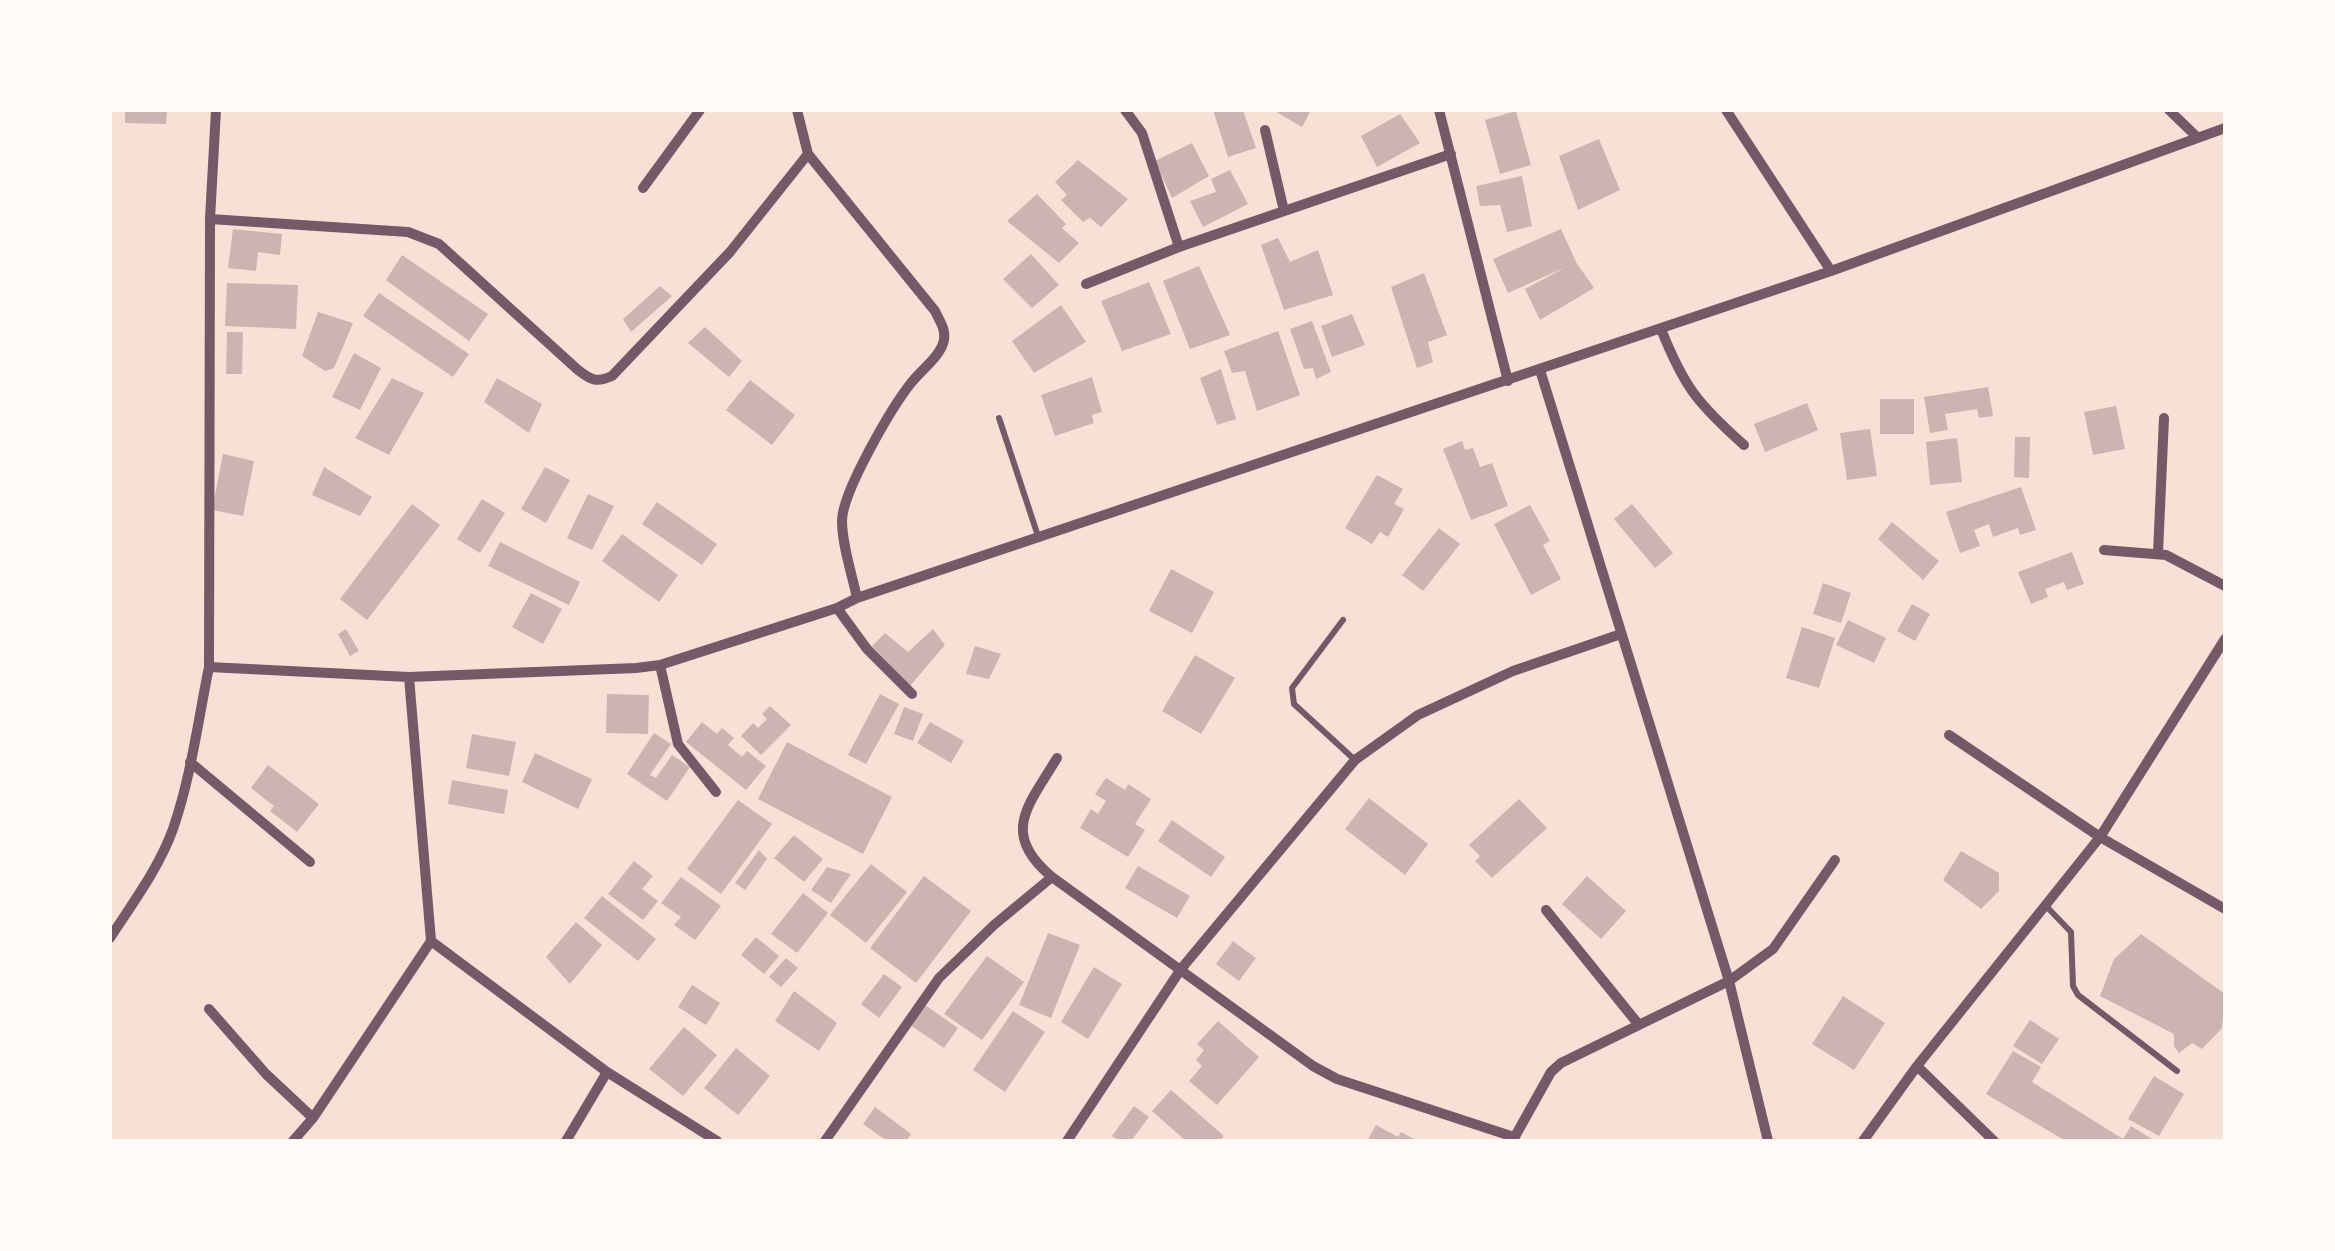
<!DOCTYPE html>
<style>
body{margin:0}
#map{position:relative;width:2335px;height:1251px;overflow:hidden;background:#f7e1d7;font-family:Ubuntu,sans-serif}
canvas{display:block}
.frame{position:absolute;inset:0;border:112px solid #fffaf5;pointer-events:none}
</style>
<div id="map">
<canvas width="2335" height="1251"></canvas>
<div class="frame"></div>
</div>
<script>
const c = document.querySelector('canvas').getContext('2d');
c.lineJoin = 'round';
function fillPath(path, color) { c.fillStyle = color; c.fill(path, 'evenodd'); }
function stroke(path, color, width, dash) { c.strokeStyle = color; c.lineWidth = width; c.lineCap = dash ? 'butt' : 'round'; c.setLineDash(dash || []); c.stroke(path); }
fillPath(new Path2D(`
 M125,110H167L166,124L125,123Z
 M1213,110H1243L1256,148L1228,157Z
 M1273,110H1311L1302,127Z
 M1516,111L1531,165L1500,174L1485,120Z
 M1400,114L1420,143L1377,167L1361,136Z
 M1599,139L1620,190L1578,210L1559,156Z
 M1192,143L1209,176L1172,198L1155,161Z
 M1078,160L1128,199L1101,227L1090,218L1083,222L1061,200L1067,195L1055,182Z
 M1230,170L1248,204L1203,227L1190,201L1216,192L1211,179Z
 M1522,176L1532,226L1507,232L1500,205L1480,206L1476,186Z
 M1037,194L1066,224L1062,228L1079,243L1059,263L1007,221Z
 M233,229L282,234L280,255L258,252L256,271L228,268Z
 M1561,229L1576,262L1594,288L1540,320L1525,289L1566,267L1508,293L1493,259Z
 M1278,238L1290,262L1318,250L1333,295L1284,310L1261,245Z
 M1031,254L1059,285L1032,308L1003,279Z
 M402,255L488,314L469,341L386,280Z
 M1199,266L1230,335L1190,349L1163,281Z
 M1424,273L1447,335L1428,342L1433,362L1417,368L1391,287Z
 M1149,282L1171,334L1122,351L1101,301Z
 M227,283L298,285L296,329L225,326Z
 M660,286L672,296L631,332L623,319Z
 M379,293L469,354L453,377L363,316Z
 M1061,305L1086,342L1034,373L1012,341Z
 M318,312L353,323L334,368L325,371L302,356Z
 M1352,314L1365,345L1332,357L1321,326Z
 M1312,321L1331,372L1316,379L1313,368L1304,369L1290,329Z
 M705,327L742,361L729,377L688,343Z
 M1278,331L1300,395L1257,411L1245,371L1232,373L1224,351Z
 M227,332H243L242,374H226Z
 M354,353L381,368L360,410L332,397Z
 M1221,369L1236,419L1217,425L1200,378Z
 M1092,377L1102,412L1092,415L1094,423L1055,436L1041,395Z
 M392,378L424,393L389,455L355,438Z
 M497,378L542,404L529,433L484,402Z
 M750,380L795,415L772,445L726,410Z
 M1988,387L1993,416L1979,418L1977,409L1945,414L1948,430L1930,433L1924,397Z
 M1880,399H1914V434H1880Z
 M1807,403L1818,430L1765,452L1754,424Z
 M2116,406L2125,449L2093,455L2084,412Z
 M1870,429L1877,476L1847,480L1840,433Z
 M2015,437H2030L2029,478L2014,477Z
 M1957,438L1962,482L1930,485L1926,442Z
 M1462,441L1465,450L1473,448L1480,467L1492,463L1508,506L1471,520L1443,449Z
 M223,454L254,461L243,516L212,510Z
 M324,467L372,497L360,516L312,495Z
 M545,467L570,480L546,523L521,509Z
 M1377,475L1403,489L1394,504L1404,509L1388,537L1380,532L1372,544L1345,528Z
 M2021,487L2036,530L2020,535L2018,528L1993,537L1989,524L1974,530L1980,546L1960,553L1946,512Z
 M588,494L614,506L592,550L567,538Z
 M482,499L505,513L480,553L457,539Z
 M657,502L717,544L702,565L642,524Z
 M412,504L440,525L367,620L340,599Z
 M1632,504L1673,553L1655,568L1614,519Z
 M1530,505L1550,541L1543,545L1561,579L1531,595L1494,524Z
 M1892,522L1939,561L1923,580L1878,539Z
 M1439,528L1460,544L1423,591L1402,575Z
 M622,534L678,575L659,602L602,561Z
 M500,542L580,582L569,605L488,566Z
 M2072,552L2084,584L2067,590L2064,582L2045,589L2048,597L2031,604L2018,572Z
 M1171,569L1214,592L1192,633L1149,611Z
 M1823,583L1851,593L1841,623L1813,614Z
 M531,593L562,609L543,644L512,627Z
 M1912,604L1930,614L1915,641L1897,631Z
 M1848,620L1886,638L1874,663L1836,645Z
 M1802,627L1835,638L1819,688L1786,678Z
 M346,629L359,651L350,656L338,634Z
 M933,629L945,645L910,686L872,646L885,633L908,652Z
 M975,646L1001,654L989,679L966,674Z
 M1195,655L1235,678L1201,734L1162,711Z
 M607,694L649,695L648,734L606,733Z
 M880,694L899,704L866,764L848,755Z
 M770,706L791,725L761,755L741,736L753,723L758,728L767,719L762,714Z
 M904,707L923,714L913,741L894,734Z
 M702,722L717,734L722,728L734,738L728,745L742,757L747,751L766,766L746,790L686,742Z
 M930,722L964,741L951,763L917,743Z
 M654,733L671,744L650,775L656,778L672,755L690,767L667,801L627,774Z
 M472,734L516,742L509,776L466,768Z
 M787,742L892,797L863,854L758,799Z
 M535,753L592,779L578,809L522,782Z
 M268,765L319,804L297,832L270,811L274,806L251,788Z
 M1106,778L1125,790L1128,784L1151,799L1135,824L1145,830L1128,857L1080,828L1091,809L1098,814L1106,801L1095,794Z
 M452,780L508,790L504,814L448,804Z
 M1369,798L1428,844L1405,875L1345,829Z
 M1519,799L1547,828L1492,878L1475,861L1480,856L1469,845Z
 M738,800L772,824L721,894L687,869Z
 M1172,820L1225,857L1211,877L1158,841Z
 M794,835L823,859L804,882L774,858Z
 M759,850L767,859L745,890L735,883Z
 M1961,851L1999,873V891L1981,909L1943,880Z
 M634,861L653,876L642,889L658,901L643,920L608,894Z
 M871,864L907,892L866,943L830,915Z
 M1138,866L1190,896L1177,918L1125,888Z
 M827,867L851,874L831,903L811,890Z
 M924,876L971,911L916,983L870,948Z
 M1587,876L1626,911L1601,939L1562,904Z
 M681,877L721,906L695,940L674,925L681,917L661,903Z
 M803,893L828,913L797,953L771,934Z
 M602,896L656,939L638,961L584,918Z
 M576,922L602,945L570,984L546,957Z
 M1048,933L1080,945L1051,1018L1019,1005Z
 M2141,934L2225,994L2222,1028L2202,1049L2192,1043L2179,1053L2174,1046V1034L2100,996L2114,959Z
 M756,937L779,956L764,974L741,955Z
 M1233,941L1256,958L1239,981L1216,964Z
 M987,956L1024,982L982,1040L944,1014Z
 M786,958L798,968L781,987L769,977Z
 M1094,967L1122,984L1088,1039L1061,1022Z
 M884,974L902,987L879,1018L861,1004Z
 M692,985L720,1003L706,1025L678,1007Z
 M794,991L837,1023L819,1051L775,1021Z
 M1843,996L1885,1023L1854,1070L1812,1044Z
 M925,1005L958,1028L944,1048L910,1025Z
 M1013,1011L1045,1032L1005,1092L973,1070Z
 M2030,1020L2059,1039L2042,1064L2013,1046Z
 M1218,1021L1259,1057L1217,1105L1189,1081L1202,1066L1196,1060L1204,1050L1197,1044Z
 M684,1027L717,1055L683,1096L649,1069Z
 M736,1048L770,1076L738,1115L704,1088Z
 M2013,1051L2041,1067L2032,1082L2123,1139L2131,1126L2155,1141H2066L1986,1094Z
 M2154,1076L2184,1094L2159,1136L2128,1119Z
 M1171,1090L1224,1136L1220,1141H1186L1152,1111Z
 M1134,1106L1149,1117L1131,1141H1119L1112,1136Z
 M875,1107L911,1134L906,1141H887L863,1124Z
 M1376,1125L1398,1137L1401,1132L1418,1141H1367Z`), '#ccb4b1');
stroke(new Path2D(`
 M999,418L1039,539
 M1343,620L1292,688L1294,704L1355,760
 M2046,906L2071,932L2073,986L2078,995L2177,1071`), '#755966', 6);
stroke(new Path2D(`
 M797,110L808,154L935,311C939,320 946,329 944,340C941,356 921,370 911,383C892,407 842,492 842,521C842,545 852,574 857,598
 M1125,110L1142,133L1179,247L1451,154
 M1439,110L1508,381
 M1726,110L1831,271
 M2169,110L2197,137
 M1265,130L1284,211
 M643,188L700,110
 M210,219L408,232L439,244L578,370C591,380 596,383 612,376L730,252L808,154
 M1086,284L1179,247
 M1661,329C1684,387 1698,404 1744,445
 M1540,370L1729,981L1768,1141
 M2104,550L2166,555L2225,586
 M2158,553L2164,418
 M837,608L867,649L912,694
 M660,665L678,744L716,792
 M209,667L210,219L216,110
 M1949,735L2100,837L2225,909
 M190,762L310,862
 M1052,877C999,833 1029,805 1057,758
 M1546,910L1639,1025
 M110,938C132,904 159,868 173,829C191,777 198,721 209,667L409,677L636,668L660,665L837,608L857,598L1831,271L2225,128
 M431,941L607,1072L717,1141
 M209,1009L266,1074L313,1118
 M1917,1066L1994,1141
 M1513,1140L1551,1072L1561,1063L1729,981L1773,949L1835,860
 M293,1141L313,1118L431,941L409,677
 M566,1141L607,1072
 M825,1141L939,978L994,925L1052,877L1313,1066L1337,1079L1514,1137
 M1067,1141L1181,969L1355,760L1418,715L1513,671L1621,634
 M1863,1141L1917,1066L2100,837L2225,639`), '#755966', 10);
</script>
